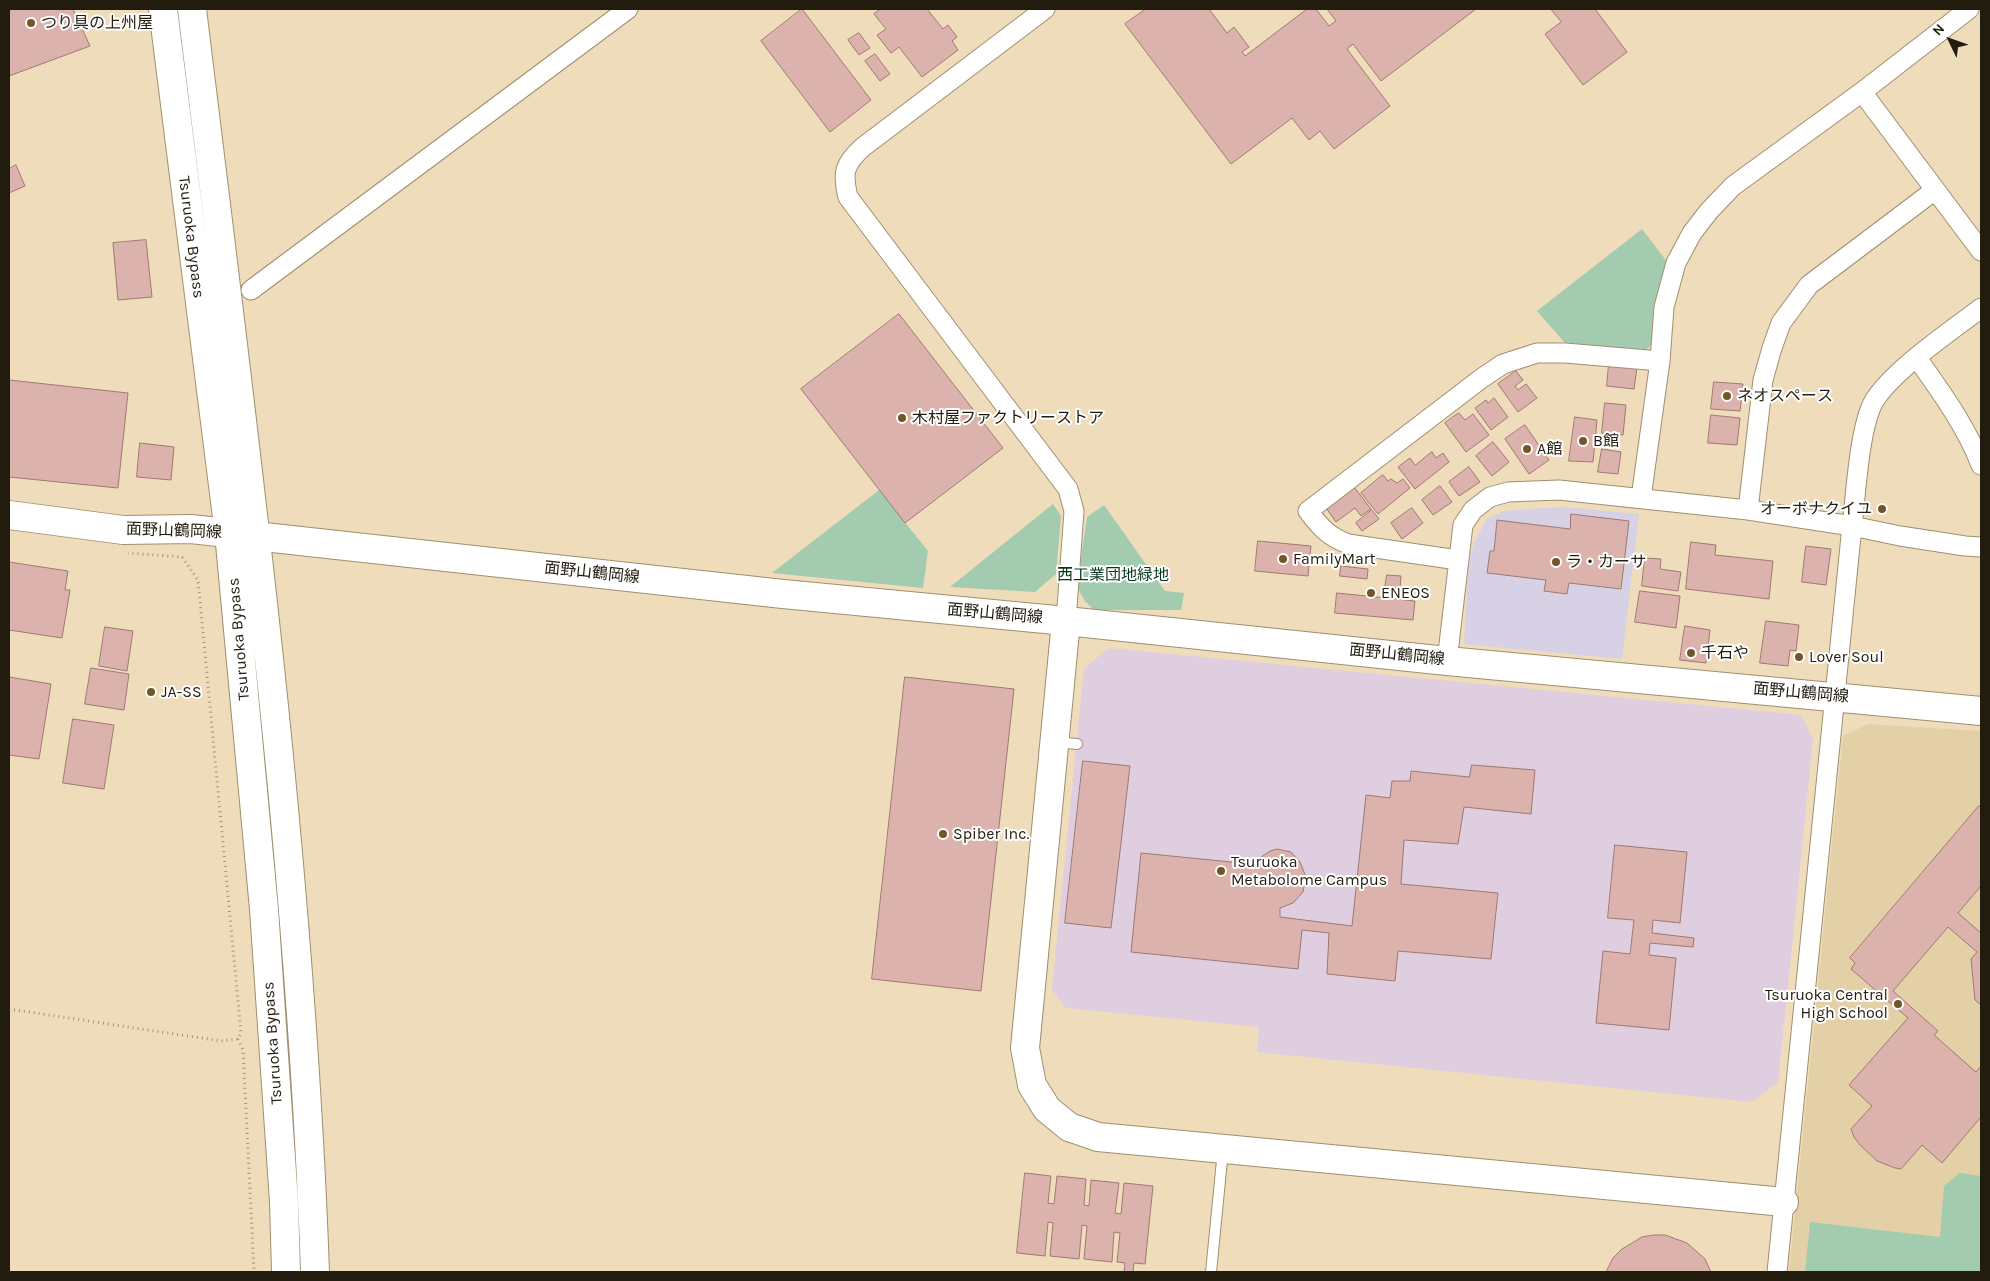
<!DOCTYPE html>
<meta charset="utf-8">
<style>
body{margin:0}
#map{position:relative;width:1990px;height:1281px;overflow:hidden;background:#eedcba;font-family:Karla,sans-serif}
canvas{display:block}
.frame{position:absolute;inset:0;border:10px solid #221c0f;pointer-events:none}
.north{position:absolute;left:1925px;top:15px;width:50px;height:50px;-webkit-text-stroke:4px #fff;paint-order:stroke;rotate:312deg;font-size:14px;font-weight:700;line-height:20px;text-align:center;color:#221c0f}
.north::after{content:'';display:block;margin:auto;width:18px;height:22px;background:#221c0f;clip-path:polygon(50% 0,100% 100%,50% 72%,0 100%)}
</style>
<div id="map">
<canvas width="1990" height="1281"></canvas>
<div class="frame"></div>
<div class="north">N</div>
</div>
<script>
const c = document.querySelector('canvas').getContext('2d');
c.lineJoin = 'round';
function fillPath(path, color) { c.fillStyle = color; c.fill(path, 'evenodd'); }
function stroke(path, color, width, dash) { c.strokeStyle = color; c.lineWidth = width; c.lineCap = dash ? 'butt' : 'round'; c.setLineDash(dash || []); c.stroke(path); }
function write(font, color, halo, rows, align = 'center') {
  c.font = font + ' Karla,"Noto Sans JP",sans-serif'; c.lineWidth = 4; c.setLineDash([]); c.textBaseline = 'middle'; c.strokeStyle = halo; c.fillStyle = color; for (const [text, x, y, turn = 0] of rows) {
    c.save(); c.translate(x, y); c.rotate((+turn || 0) * Math.PI / 180); c.textAlign = isNaN(turn) ? turn : align; if (halo) c.strokeText(text, 0, 0); c.fillText(text, 0, 0); c.restore();
  }
}
fillPath(new Path2D(`
 M1563,507L1639,514L1622,659L1464,644L1469,559L1474,543L1487,519L1504,511Z`), '#d7d1e6');
fillPath(new Path2D(`
 M1108,648L1801,715L1813,740L1778,1082L1752,1102L1257,1052L1259,1027L1066,1008L1052,990L1084,669Z`), '#dfcee0');
fillPath(new Path2D(`
 M1868,724L1981,731V1272H1789L1843,736Z`), '#e4d0a6');
fillPath(new Path2D(`
 M1642,229L1668,263L1654,343L1642,353L1565,343L1537,311Z
 M879,490L928,551L923,588L772,573Z
 M1053,504L1061,516L1056,574L1035,592L950,587Z
 M1104,505L1165,591L1184,593L1181,610H1094L1085,601L1077,587L1087,517Z
 M1960,1173L1981,1176V1272H1805L1810,1222L1940,1237L1944,1186Z`), '#a3cbb0');
const building = new Path2D(`
 M9,9H73L90,46L9,76Z
 M802,9L871,100L830,132L761,41Z
 M881,9H927L943,29L948,25L957,37L952,41L958,50L922,77L899,47L891,53L877,35L886,29L874,14Z
 M1146,9H1209L1227,33L1234,27L1249,47L1242,52L1245,56L1307,9H1316L1329,26L1336,21L1327,9H1476L1381,81L1353,44L1347,49L1390,106L1334,149L1320,131L1309,140L1292,118L1231,164L1125,24Z
 M1551,9H1595L1627,52L1583,85L1545,34L1561,22Z
 M859,33L870,48L859,55L848,40Z
 M875,54L890,74L880,81L865,61Z
 M16,165L25,186L9,193V169Z
 M146,240L152,297L118,300L113,243Z
 M899,314L1003,448L905,523L801,389Z
 M1609,364L1637,367L1634,389L1607,386Z
 M1516,371L1523,380L1515,386L1518,390L1526,384L1537,398L1518,412L1498,384Z
 M9,380L128,393L118,488L9,477Z
 M1714,382L1743,384L1740,411L1711,409Z
 M1494,398L1508,417L1491,430L1475,408L1486,400L1488,403Z
 M1605,403L1626,405L1623,435L1602,433Z
 M1459,413L1465,420L1473,414L1489,435L1466,452L1445,423Z
 M1711,415L1740,418L1737,445L1708,443Z
 M1575,417L1597,420L1593,462L1569,461Z
 M1525,425L1549,460L1529,474L1505,439Z
 M1493,442L1509,462L1492,476L1476,456Z
 M140,443L174,447L171,480L137,477Z
 M1602,449L1621,452L1618,474L1598,472Z
 M1432,452L1436,458L1443,453L1449,462L1415,489L1398,467L1410,458L1415,465Z
 M1469,467L1480,482L1459,496L1449,482Z
 M1383,475L1388,481L1391,479L1397,483L1403,479L1410,488L1378,514L1361,493Z
 M1440,486L1452,502L1433,515L1422,500Z
 M1354,487L1371,509L1361,516L1355,508L1336,522L1326,508Z
 M1412,508L1423,523L1402,539L1391,523Z
 M1372,510L1379,519L1362,531L1356,523Z
 M1571,514L1629,521L1621,589L1569,583L1567,594L1544,591L1546,580L1487,573L1490,551H1494L1497,520L1570,529Z
 M1258,541L1311,546L1308,576L1255,571Z
 M1691,542L1716,545L1715,555L1773,561L1769,599L1686,589Z
 M1806,546L1831,549L1826,585L1802,582Z
 M1645,558L1661,559L1660,569L1681,572L1678,591L1642,586Z
 M9,562L68,571L65,590H70L62,638L9,630Z
 M1341,566L1368,569L1367,579L1340,576Z
 M1387,575L1401,576L1400,589L1385,588Z
 M1640,591L1680,596L1676,628L1635,622Z
 M1337,593L1415,601L1413,620L1335,613Z
 M1766,621L1799,625L1796,651L1790,650L1788,666L1760,663Z
 M1685,626L1710,630L1706,663L1680,660Z
 M105,627L133,631L127,671L99,666Z
 M91,668L129,674L124,710L85,704Z
 M9,677L51,684L39,759L9,755Z
 M905,677L1014,689L981,991L872,979Z
 M73,719L114,725L104,789L63,783Z
 M1083,761L1130,766L1111,928L1065,923Z
 M1472,765L1535,770L1531,814L1464,807L1458,844L1404,840L1401,884L1498,893L1491,959L1398,951L1395,981L1327,974L1329,933L1302,930L1298,969L1131,952L1141,853L1251,864L1270,851L1277,849L1291,852L1300,862L1306,877L1303,892L1293,903L1280,908V917L1352,926L1366,795L1390,798L1392,781H1410L1411,771L1469,777Z
 M1979,806L1981,808V886L1958,913L1981,933V1005L1975,1000L1971,959L1977,952L1948,927L1893,991L1938,1031L1934,1035L1976,1072L1981,1066V1117L1942,1163L1922,1145L1901,1169L1895,1168L1877,1161L1860,1145L1854,1137L1851,1129L1872,1106L1849,1085L1908,1018L1851,969L1855,963L1850,958Z
 M1615,845L1687,852L1680,923L1653,920L1652,933L1694,938L1693,947L1650,943L1649,955L1676,958L1669,1030L1596,1023L1603,951L1630,954L1634,920L1608,918Z
 M1025,1173L1051,1176L1048,1203L1054,1204L1057,1176L1086,1179L1084,1205L1089,1206L1091,1180L1119,1183L1115,1213L1121,1214L1124,1183L1153,1186L1145,1264L1134,1263L1133,1272H1124L1125,1263L1117,1262L1120,1233L1114,1232L1112,1262L1084,1259L1087,1226L1082,1225L1079,1259L1050,1256L1053,1223L1048,1222L1045,1256L1017,1253Z
 M1654,1235H1665L1687,1243L1705,1259L1711,1272H1606L1613,1258L1622,1249L1642,1237Z`);
fillPath(building, '#dcb2ac');
stroke(building, '#9f7873', 1);
const lane = new Path2D(`
 M1055,742L1077,744
 M1211,1272L1223,1150`);
const street = new Path2D(`
 M1045,9L863,147C844,164 842,173 848,197L1068,489L1074,511L1066,621
 M1862,92L1981,251
 M251,290L628,9
 M1917,358C1941,392 1966,426 1981,465
 M1641,498L1660,361L1664,307L1676,263L1692,233L1709,211L1733,186L1862,92L1969,9
 M1748,510L1763,380L1772,348L1781,323L1809,285L1935,190
 M1458,560L1348,544C1328,536 1321,528 1308,511L1482,378L1503,364L1537,353H1565L1660,361
 M1447,661L1463,525L1473,510L1490,497L1508,492L1559,490L1748,510L1852,526L1900,536L1965,546L1981,547
 M1777,1272L1852,526C1856,494 1859,428 1874,401C1893,370 1951,331 1981,308`);
const secondary = new Path2D(`
 M9,515L123,530L191,529L783,594L1066,621L1447,661L1981,711
 M1066,621L1025,1048L1032,1085L1047,1109L1069,1127L1098,1137L1784,1202`);
const highway = new Path2D(`
 M163,9L229,533L264,909L284,1202L286,1272
 M192,9C243,429 300,849 315,1272`);
stroke(lane, '#a08f6f', 12);
stroke(street, '#a08f6f', 21);
stroke(secondary, '#a08f6f', 30);
stroke(highway, '#a08f6f', 30);
stroke(new Path2D(`
 M9,1009L221,1041L238,1039L241,1033L198,580L182,557L128,553
 M238,1039L243,1050L254,1272`), '#a2947a', 3, [1, 4]);
stroke(lane, '#fff', 10);
stroke(street, '#fff', 19);
stroke(secondary, '#fff', 28);
stroke(highway, '#fff', 28);
for (const [x, y, r, color] of [
 [31,23,5,"#725529"],
 [1727,396,5,"#725529"],
 [902,418,5,"#725529"],
 [1583,441,5,"#725529"],
 [1527,449,5,"#725529"],
 [1882,509,5,"#725529"],
 [1283,559,5,"#725529"],
 [1556,562,5,"#725529"],
 [1371,593,5,"#725529"],
 [1691,653,5,"#725529"],
 [1799,657,5,"#725529"],
 [151,692,5,"#725529"],
 [943,834,5,"#725529"],
 [1221,871,5,"#725529"],
 [1898,1004,5,"#725529"]
]) { const dot = new Path2D(); dot.arc(x, y, r, 0, 2 * Math.PI); c.fillStyle = color; c.fill(dot); stroke(dot, '#fff', 2); }
write('16px', '#221c0f', '#fff', [
 ["つり具の上州屋",41,23],
 ["ネオスペース",1737,396],
 ["木村屋ファクトリーストア",912,418],
 ["B館",1593,441],
 ["A館",1537,449],
 ["オーボナクイユ",1872,509,"right"],
 ["FamilyMart",1293,559],
 ["ラ・カーサ",1566,562],
 ["ENEOS",1381,593],
 ["千石や",1701,653],
 ["Lover Soul",1809,657],
 ["JA-SS",161,692],
 ["Spiber Inc.",953,834],
 ["Tsuruoka",1231,862],
 ["Metabolome Campus",1231,880],
 ["Tsuruoka Central",1888,995,"right"],
 ["High School",1888,1013,"right"]
], 'left');
write('16px', '#221c0f', '#fff', [
 ["Tsuruoka Bypass",191,237,83],
 ["面野山鶴岡線",174,531,2],
 ["面野山鶴岡線",592,573,6],
 ["面野山鶴岡線",995,614,5],
 ["Tsuruoka Bypass",239,639,-95],
 ["面野山鶴岡線",1397,655,6],
 ["面野山鶴岡線",1801,693,5],
 ["Tsuruoka Bypass",273,1043,-94]
]);
write('16px', '#07381e', '#fff', [
 ["西工業団地緑地",1113,575]
]);
</script>
